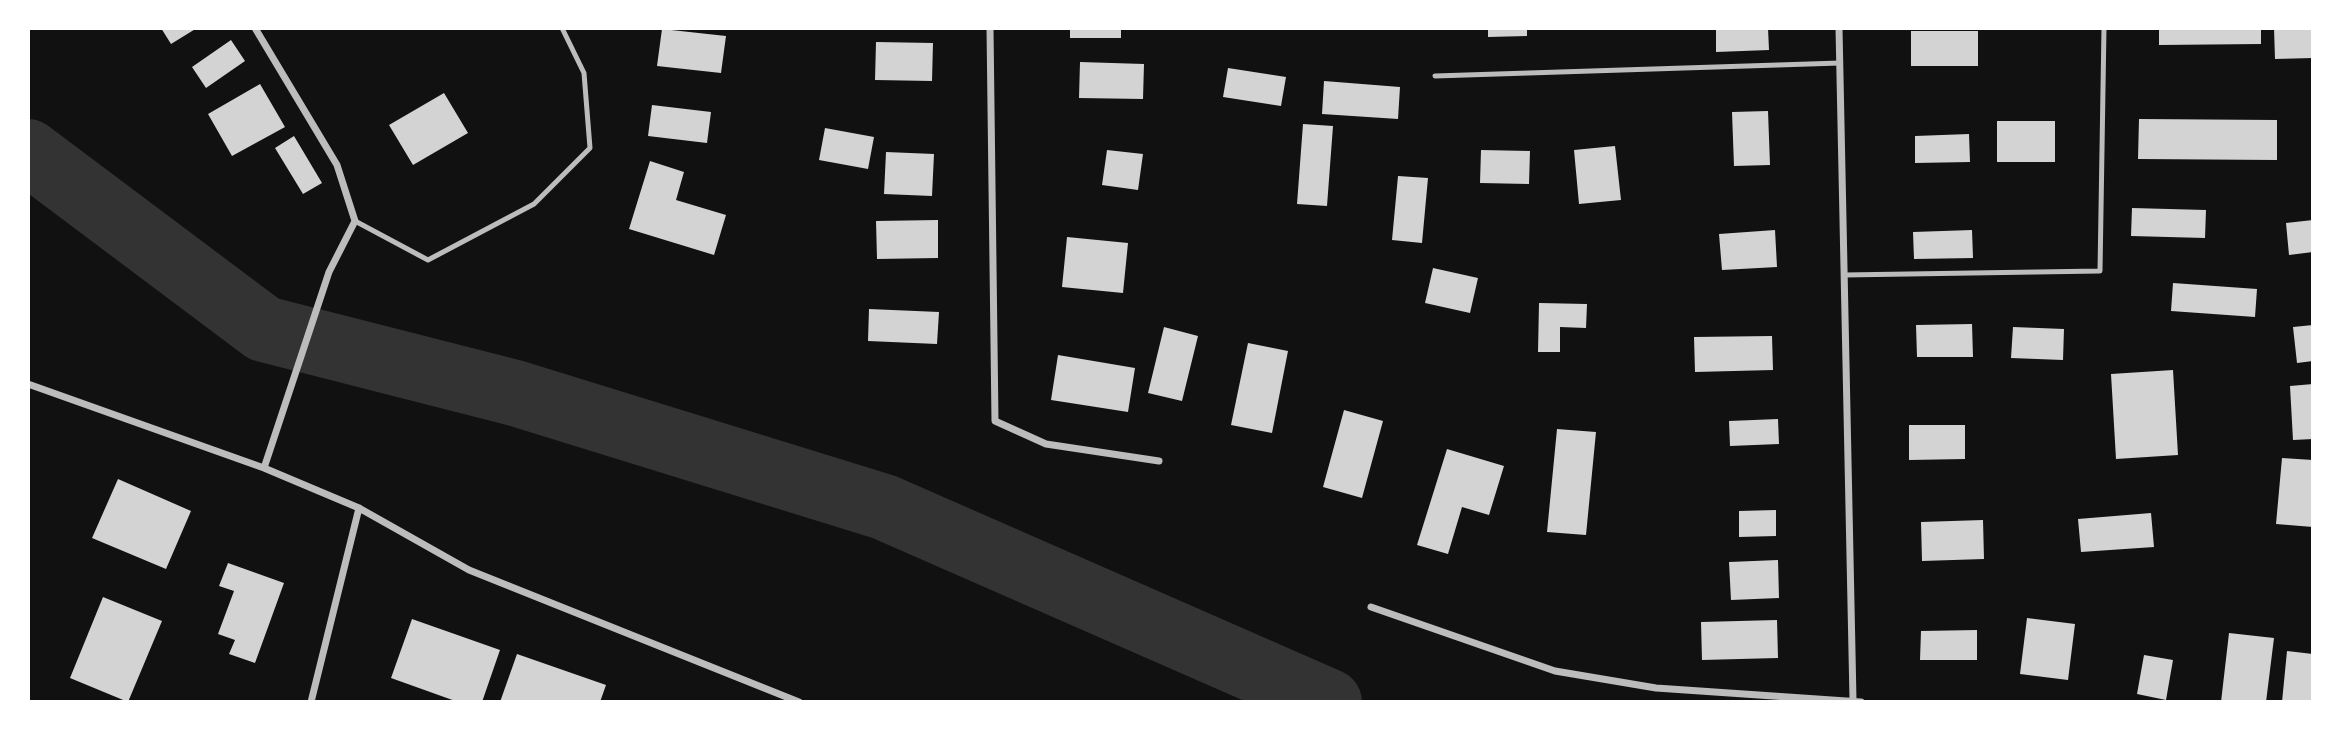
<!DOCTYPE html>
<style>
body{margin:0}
#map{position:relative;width:2341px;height:730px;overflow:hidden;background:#111;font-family:Roboto,sans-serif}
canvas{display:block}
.frame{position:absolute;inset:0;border:30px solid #fff;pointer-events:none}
</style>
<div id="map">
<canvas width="2341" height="730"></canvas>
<div class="frame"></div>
</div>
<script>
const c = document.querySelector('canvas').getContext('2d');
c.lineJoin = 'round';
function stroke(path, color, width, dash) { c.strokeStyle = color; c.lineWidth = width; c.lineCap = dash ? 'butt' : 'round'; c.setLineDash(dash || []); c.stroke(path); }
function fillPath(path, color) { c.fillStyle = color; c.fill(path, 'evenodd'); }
stroke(new Path2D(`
 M28,152L264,329L515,393L884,507L1329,702`), '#333', 66);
fillPath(new Path2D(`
 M161,28H197L171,44Z
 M1070,28H1121V38H1070Z
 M1488,28H1527V36L1488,37Z
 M1716,28H1768L1769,50L1716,52Z
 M2159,28H2261V44L2159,45Z
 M2274,28H2313V58L2275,59Z
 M662,29L726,36L721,73L657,66Z
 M1911,31H1978V66H1911Z
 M231,40L245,61L206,88L192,67Z
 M876,42L933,43L932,81L875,80Z
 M1080,62L1144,64L1143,99L1079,98Z
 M1228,68L1286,77L1281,106L1223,97Z
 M1324,81L1400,87L1398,119L1322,114Z
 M260,84L285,127L232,156L208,114Z
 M444,93L468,133L413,165L389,125Z
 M652,105L711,112L707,143L648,136Z
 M1768,111L1770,165L1734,166L1732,112Z
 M2139,119L2277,120V160L2138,159Z
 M1997,121H2055V162H1997Z
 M1303,124L1333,126L1327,206L1297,204Z
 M825,128L874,137L868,169L819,160Z
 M1969,134L1970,162L1915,163V136Z
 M294,136L322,183L303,194L275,148Z
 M1615,146L1621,200L1579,204L1574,150Z
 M1107,150L1143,154L1138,190L1102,185Z
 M1481,150L1530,151L1529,184L1480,183Z
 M886,152L934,154L932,196L884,194Z
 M650,161L684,172L676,200L726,215L714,255L629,229Z
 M1398,176L1428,178L1422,243L1392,240Z
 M2132,208L2206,210L2205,238L2131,236Z
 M938,220V258L877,259L876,221Z
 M2313,220V252L2289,255L2286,223Z
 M1775,230L1777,267L1722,270L1719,234Z
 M1972,230L1973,258L1914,259L1913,232Z
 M1067,237L1128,243L1123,293L1062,287Z
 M1433,268L1478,278L1470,313L1425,303Z
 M2173,283L2257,289L2255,317L2171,311Z
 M1539,303L1587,304L1586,328L1560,327V352H1538Z
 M869,309L939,312L937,344L868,341Z
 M1972,324L1973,357H1917L1916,325Z
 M2313,325V361L2297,363L2293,327Z
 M1164,327L1198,336L1182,401L1148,393Z
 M2013,327L2064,329L2063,360L2011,358Z
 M1772,336L1773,370L1695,372L1694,337Z
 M1248,343L1288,351L1272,433L1231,425Z
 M1058,355L1135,368L1128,412L1051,400Z
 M2173,370L2178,455L2116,459L2111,374Z
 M2313,384V439L2293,440L2290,386Z
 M1344,410L1383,421L1362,498L1323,487Z
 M1778,419L1779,444L1730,446L1729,421Z
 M1909,425H1965V459L1909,460Z
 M1557,429L1596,432L1586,535L1547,532Z
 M1447,449L1504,466L1489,515L1462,507L1448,554L1417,545Z
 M2282,458L2313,460V527L2276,524Z
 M118,479L191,511L166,569L92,538Z
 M1776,510V536L1739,537V511Z
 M2151,513L2154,547L2081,552L2078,519Z
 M1983,520L1984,559L1922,561L1921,522Z
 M1778,560L1779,598L1731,600L1729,562Z
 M228,563L284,583L255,663L229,654L235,640L218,634L234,591L219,586Z
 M103,597L162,621L128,702L70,678Z
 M2027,618L2075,624L2068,680L2020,674Z
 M412,619L500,650L482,702H458L391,678Z
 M1777,620L1778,658L1702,660L1701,622Z
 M1977,630V660H1920L1921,631Z
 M2229,633L2274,638L2266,702H2221Z
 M2287,651L2313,654L2312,702H2282Z
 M517,654L606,685L600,702H500Z
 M2144,655L2173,660L2166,700L2137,694Z`), '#d3d3d3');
stroke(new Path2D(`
 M1435,76L1840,63
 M355,221L428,260L534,204L590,148L584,73L562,28
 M1844,275L2100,271L2104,28`), '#bcbcbc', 5);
stroke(new Path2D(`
 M255,28L337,165L355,221L329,272L264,468
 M990,28L995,421L1046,444L1159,461
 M1839,28L1853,700
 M28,384L264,468L359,508L469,570L799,702
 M1371,607L1555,671L1656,688L1861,702
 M311,702L359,508`), '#bcbcbc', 7);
</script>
